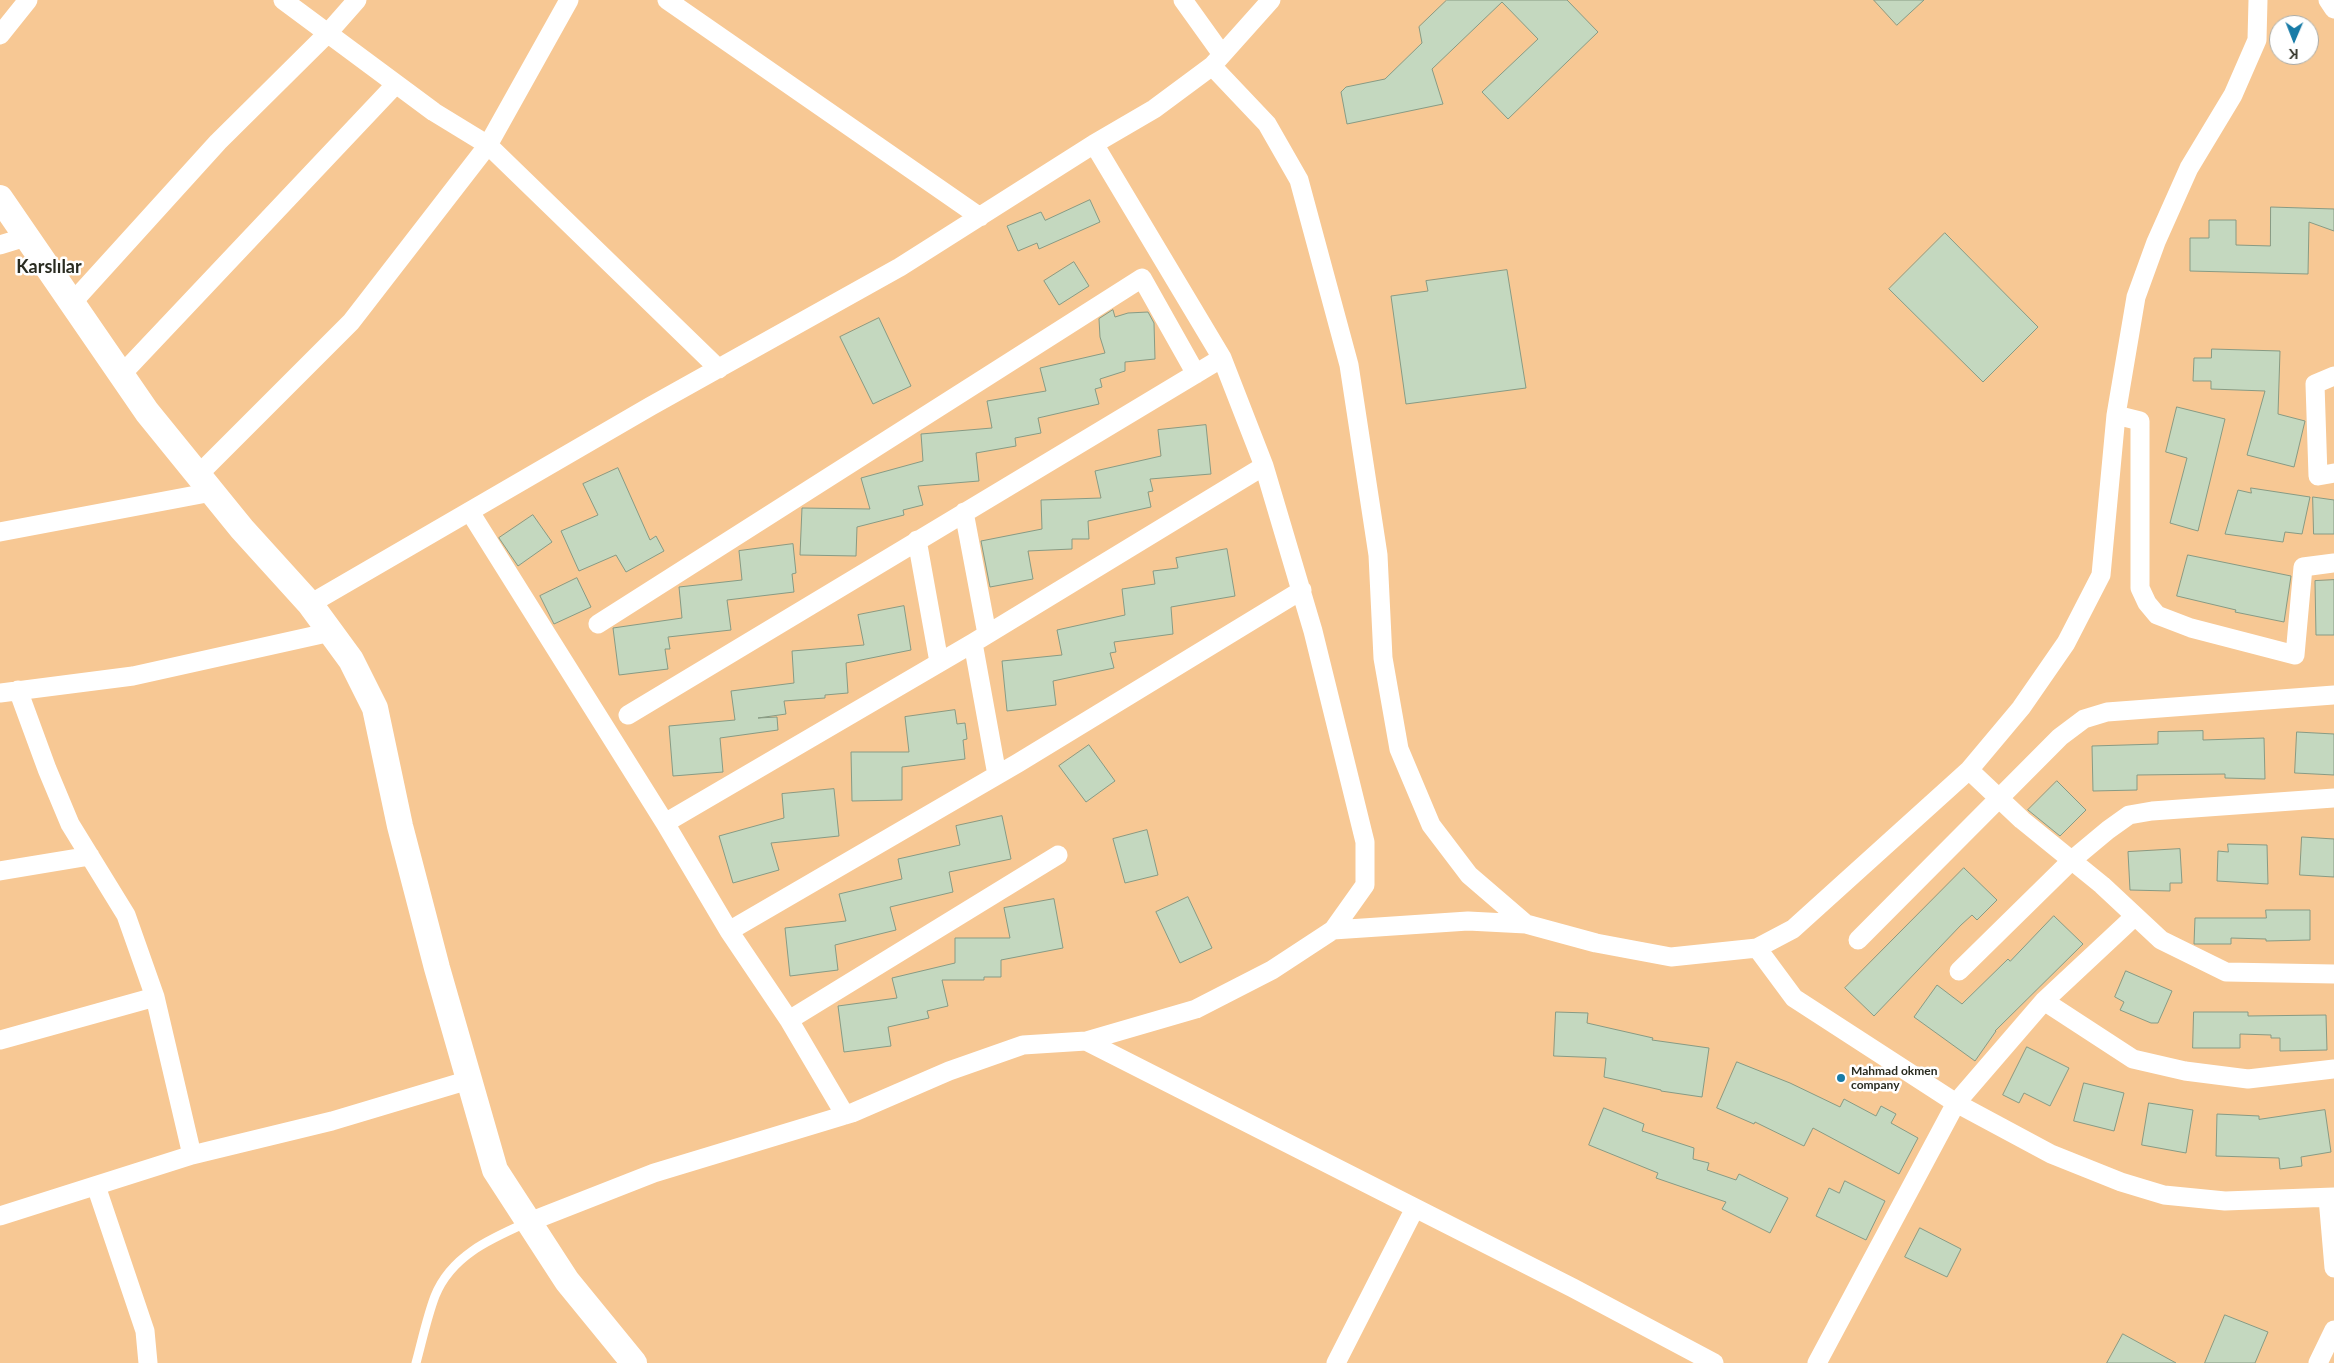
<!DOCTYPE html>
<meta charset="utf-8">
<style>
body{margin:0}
#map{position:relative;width:2334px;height:1363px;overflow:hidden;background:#f5fbde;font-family:Lato,sans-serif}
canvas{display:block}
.north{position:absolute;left:2269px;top:15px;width:50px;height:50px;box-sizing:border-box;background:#fff;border:1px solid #aaaba6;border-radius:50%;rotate:181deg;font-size:14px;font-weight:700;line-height:20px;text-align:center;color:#2a2c21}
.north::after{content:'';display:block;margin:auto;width:18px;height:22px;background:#177ba7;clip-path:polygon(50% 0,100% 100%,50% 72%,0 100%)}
</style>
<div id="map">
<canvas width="2334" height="1363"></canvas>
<div class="north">K</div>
</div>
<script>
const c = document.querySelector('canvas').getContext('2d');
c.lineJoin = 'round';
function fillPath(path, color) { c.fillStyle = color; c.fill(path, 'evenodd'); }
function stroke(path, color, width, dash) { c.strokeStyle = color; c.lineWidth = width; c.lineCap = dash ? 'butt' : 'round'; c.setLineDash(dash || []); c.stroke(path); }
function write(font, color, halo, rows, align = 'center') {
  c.font = font + ' Lato,sans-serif'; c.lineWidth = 5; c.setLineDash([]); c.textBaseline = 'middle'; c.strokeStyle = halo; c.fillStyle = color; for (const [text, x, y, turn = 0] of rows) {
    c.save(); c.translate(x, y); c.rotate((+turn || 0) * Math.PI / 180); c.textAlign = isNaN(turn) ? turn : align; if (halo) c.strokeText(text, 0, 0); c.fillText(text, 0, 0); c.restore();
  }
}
fillPath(new Path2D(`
 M0,0H2334V1363H0ZM2279,25H2309V55H2279Z`), '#f7c894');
const building = new Path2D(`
 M1447,0H1567L1598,32L1508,119L1482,92L1538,39L1502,2L1432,69L1443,104L1347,124L1341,92L1346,87L1385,79L1422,43L1419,27Z
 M1874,0H1924L1897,25Z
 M1090,200L1100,222L1039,249L1037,243L1018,251L1007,226L1041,212L1045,220Z
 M2271,207L2334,209V231L2309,222L2308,274L2190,271V238H2209V220H2236V245L2270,246Z
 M1945,233L2038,327L1983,382L1889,289Z
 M1074,262L1089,286L1059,305L1044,281Z
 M1507,270L1526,388L1406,404L1391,296L1428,291L1426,281Z
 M1113,310L1115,317L1128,313L1148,312L1154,323L1155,359L1125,362V371L1100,379L1102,387L1095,389L1099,404L1038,418L1041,433L1015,438L1016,446L976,453L979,481L918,486L923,505L903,510L904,515L857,527L856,556L800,555L802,508L870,509L861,478L923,461L921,434L992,428L987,401L1046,391L1040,368L1105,353L1100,337L1099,319Z
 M879,318L911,386L873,404L840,337Z
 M2212,349L2280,351L2278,414L2305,421L2294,467L2247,455L2265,391L2211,389V381H2193L2194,358H2211Z
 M2177,407L2225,419L2198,531L2170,523L2187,458L2166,452Z
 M1206,425L1211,474L1150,479L1153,491L1148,492L1151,507L1088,521L1089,539H1072V549L1028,551L1033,579L990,587L981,541L1042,529L1041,500L1101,498L1095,471L1161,456L1158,430Z
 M618,468L650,540L656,536L664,551L626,572L616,555L579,571L561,531L598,515L583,484Z
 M2251,488L2310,497L2302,534L2285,532L2283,542L2225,534L2238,490L2251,493Z
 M2313,497L2334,500V534H2314Z
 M533,515L552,542L518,566L499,538Z
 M793,544L796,573L792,574L794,592L727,600L731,630L668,637L670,649H665L668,669L619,675L613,628L682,618L679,587L742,580L739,551Z
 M1227,549L1235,596L1171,607L1173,634L1114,642L1116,652L1110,653L1114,668L1053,681L1056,705L1007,711L1002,661L1062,655L1057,630L1125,615L1122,589L1155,584L1153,571L1178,568L1176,558Z
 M2188,555L2291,576L2284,622L2235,612L2236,610L2177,596Z
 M577,578L591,607L554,624L540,596Z
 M2334,580V635H2316L2315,581Z
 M904,606L911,650L846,663L848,693L825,695V698L784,701L786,714L758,718L777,717L778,730L720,738L723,772L673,776L669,726L735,720L731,691L794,683L792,651L864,645L858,615Z
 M955,710L957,724L965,723L967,739L963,740L965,759L902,767V800L852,801L851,752H909L905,717Z
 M2203,731V740L2264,738L2265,779L2225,778V774L2137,775V790L2093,791L2092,746L2158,744V732Z
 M2297,732L2334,734V775L2295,773Z
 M1089,745L1115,781L1086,802L1059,766Z
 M2057,781L2086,810L2060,836L2028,810Z
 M834,789L839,836L771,843L779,870L733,883L719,836L784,818L782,794Z
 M1002,816L1011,859L949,872L953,892L890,907L896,930L835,945L838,970L790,976L785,928L846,921L839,894L902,879L898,859L960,845L956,826Z
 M1147,830L1158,875L1125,883L1113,839Z
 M2302,837L2334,839V877L2300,875Z
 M2228,844L2267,845L2268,884L2217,881L2218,851L2228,852Z
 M2180,849L2182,883H2170V891L2130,890L2128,852Z
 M1964,868L1997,900L1977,920L1972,915L1961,925L1874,1016L1845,988Z
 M1188,897L1212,948L1180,963L1156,912Z
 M1054,899L1063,948L1001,960V977H984V980H942L948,1006L927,1011L929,1018L888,1027L891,1046L844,1052L838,1006L897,998L892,978L955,963V938H1010L1004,908Z
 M2266,910H2310V940L2266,941V939L2231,938V944H2194L2195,918H2266Z
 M2054,916L2083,944L1995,1031H1996L1975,1061L1914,1017L1937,985L1962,1004L2008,959L2010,961Z
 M2126,971L2172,991L2158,1023H2151L2120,1010L2124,1002L2115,997Z
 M1556,1012L1588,1013L1587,1023L1653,1038L1652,1040L1709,1048L1702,1097L1661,1091V1090L1604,1077L1606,1058L1554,1056Z
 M2194,1012H2248V1016L2326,1015L2327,1050L2280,1051V1038H2271V1035L2240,1034V1048H2193Z
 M2027,1047L2069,1068L2050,1106L2024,1093L2019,1103L2003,1095Z
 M1737,1062L1790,1083L1840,1107L1844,1099L1876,1116L1881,1106L1896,1114L1891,1123L1918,1138L1899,1174L1813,1128L1804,1146L1755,1122L1754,1124L1717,1108Z
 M2084,1083L2124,1093L2114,1131L2074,1121Z
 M2149,1103L2193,1110L2186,1153L2142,1145Z
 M1604,1108L1644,1124L1642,1131L1694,1148L1693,1159L1709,1163L1707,1170L1736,1180L1739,1174L1788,1198L1770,1233L1722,1209L1726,1202L1656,1178L1658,1173L1589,1145Z
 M2325,1110L2331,1152L2301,1157L2302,1166L2280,1169L2279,1158L2216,1156L2217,1114L2259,1116V1119Z
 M1845,1181L1885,1201L1866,1240L1816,1216L1829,1188L1839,1193Z
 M1920,1228L1961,1249L1947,1277L1905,1257Z
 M2225,1315L2268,1332L2255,1363H2205Z
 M2123,1334L2176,1363H2107Z`);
fillPath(building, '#c4d8bf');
stroke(building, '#889b84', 1);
stroke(new Path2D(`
 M416,1363C422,1341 427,1317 435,1296C451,1256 490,1239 526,1223`), '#fff', 9);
stroke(new Path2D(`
 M283,0L434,112L488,145L719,369
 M667,0L980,217
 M1183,0L1221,53
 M2328,0L2334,9
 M0,35L28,0
 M1212,66L1267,124L1299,180L1349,365L1378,555L1383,658L1399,749L1431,825L1469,875L1526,924
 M0,245L26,237
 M71,304L218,142L327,34L357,0
 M121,375L396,84
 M2334,376L2315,384L2318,476L2334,473
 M2116,415L2140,421V588L2147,603L2157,615L2191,628L2295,655L2303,567L2334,563
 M198,475L351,322L488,145L569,0
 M470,512L665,823L729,931L1018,763L1302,590
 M964,512L987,634
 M0,532L212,492
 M917,540L939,662
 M310,604L651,406L900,267L1094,144L1154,109L1212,66L1271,0
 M598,624L1142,278L1196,374
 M973,643L997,775
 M18,690L47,769L70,824L126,915L155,997L192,1155
 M0,693L133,676L331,632
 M628,715L1222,358
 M1969,770L2022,820L2102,885L2161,940L2226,972L2334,974
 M665,823L973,643L1264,466
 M0,871L90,856
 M1333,930L1468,921L1526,924L1596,943L1671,957L1757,948L1793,929L1969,770L2021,708L2066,643L2101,575L2116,415L2136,297L2156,242L2189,168L2233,95L2257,40L2258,0
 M729,931L789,1020L845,1115
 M1858,940L2060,737L2084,719L2107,712L2334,695
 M1757,948L1794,998L1956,1103L2051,1154L2121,1182L2164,1195L2225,1201L2334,1197
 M1959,971L2072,860L2108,830L2129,815L2152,811L2334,798
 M2044,1001L2133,1059L2185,1071L2248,1079L2334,1069
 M789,1020L1058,855
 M0,1040L155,997
 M1086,1041L1573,1288L1714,1363
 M96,1186L145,1331L148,1363
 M2328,1198L2334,1268
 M0,1216L192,1155L332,1121L469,1080
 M529,1222L654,1173L852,1113L949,1071L1023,1045L1086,1041L1196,1009L1272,970L1333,930L1365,885V842L1313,631L1264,466L1222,358L1094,144
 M1336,1363L1415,1208
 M1817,1363L1956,1103L2044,1001L2135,916
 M2318,1363L2334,1330`), '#fff', 19);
stroke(new Path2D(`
 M0,198L147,412L242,529L310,604L351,660L375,708L400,826L437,968L495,1170L567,1281L634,1363`), '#fff', 26);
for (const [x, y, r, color] of [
 [1841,1078,5,"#177ba7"]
]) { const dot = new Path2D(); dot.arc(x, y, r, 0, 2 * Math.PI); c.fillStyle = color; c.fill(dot); stroke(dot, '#fff', 2); }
write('bold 12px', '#2a2c21', '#fff', [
 ["Mahmad okmen",1851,1071],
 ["company",1851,1085]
], 'left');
write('bold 18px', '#2a2c21', '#fff', [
 ["Karslılar",49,267]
]);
</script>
